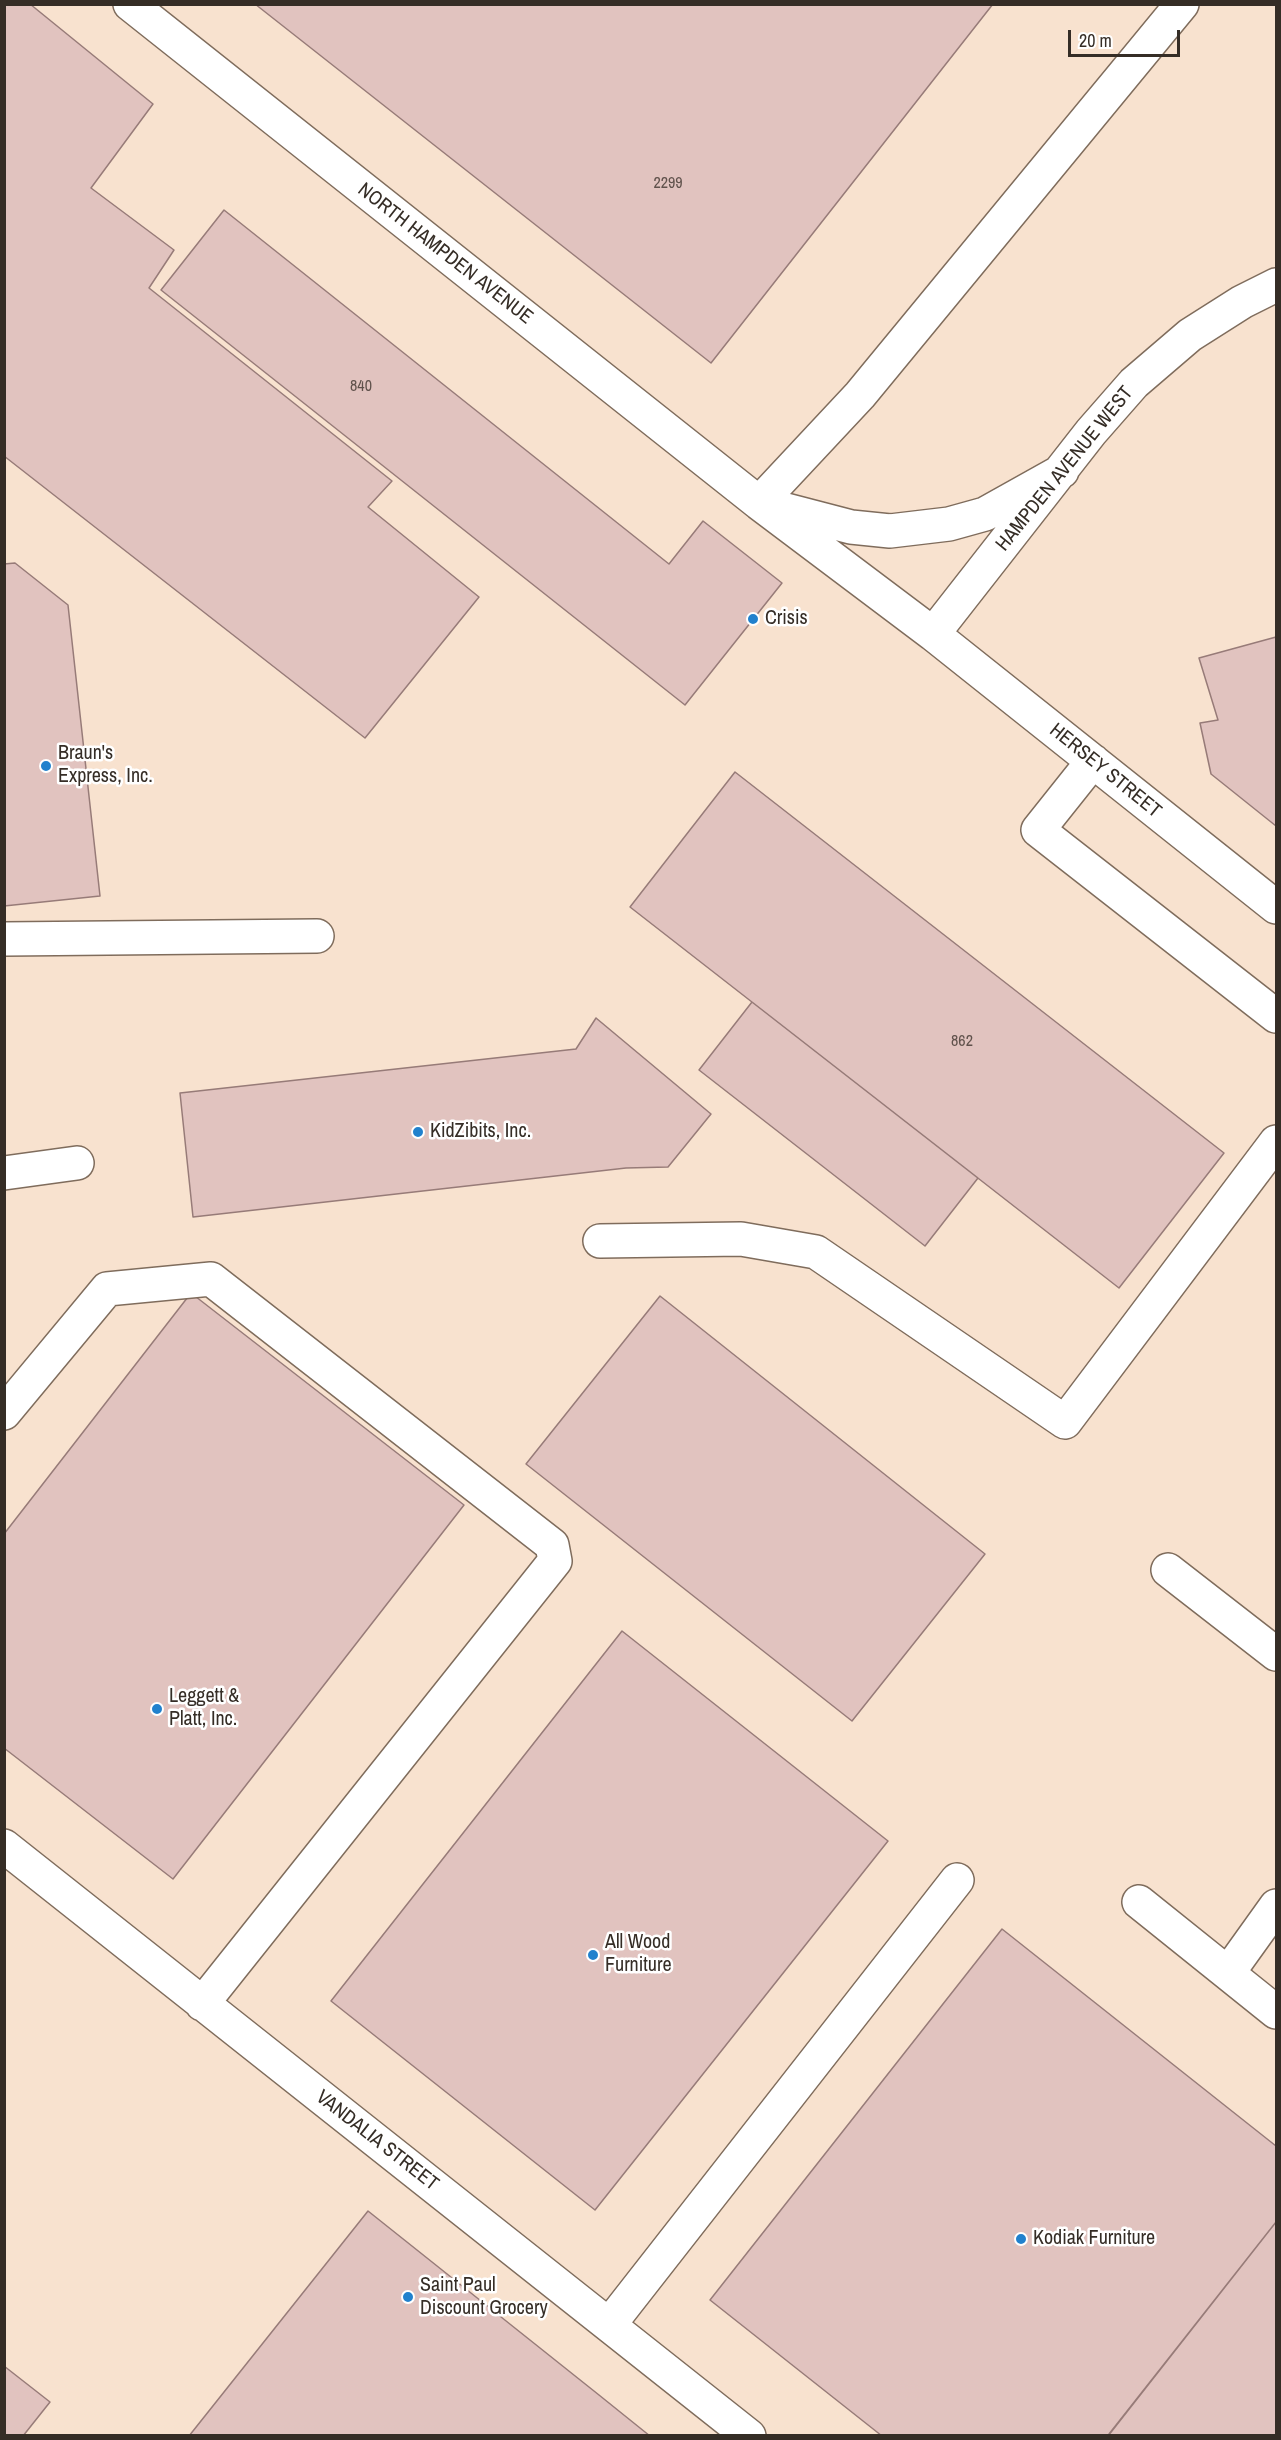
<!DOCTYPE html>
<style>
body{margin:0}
#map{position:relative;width:1281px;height:2440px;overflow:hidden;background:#f8e2cf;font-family:"Archivo Narrow",sans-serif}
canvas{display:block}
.frame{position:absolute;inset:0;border:6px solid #352d26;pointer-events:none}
.scale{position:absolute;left:1068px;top:30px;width:112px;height:27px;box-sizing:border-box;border:3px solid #352d26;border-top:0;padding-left:8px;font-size:18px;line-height:21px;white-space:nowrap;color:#352d26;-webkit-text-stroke:4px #fff;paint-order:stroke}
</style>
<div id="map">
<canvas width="1281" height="2440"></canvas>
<div class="frame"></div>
<div class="scale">20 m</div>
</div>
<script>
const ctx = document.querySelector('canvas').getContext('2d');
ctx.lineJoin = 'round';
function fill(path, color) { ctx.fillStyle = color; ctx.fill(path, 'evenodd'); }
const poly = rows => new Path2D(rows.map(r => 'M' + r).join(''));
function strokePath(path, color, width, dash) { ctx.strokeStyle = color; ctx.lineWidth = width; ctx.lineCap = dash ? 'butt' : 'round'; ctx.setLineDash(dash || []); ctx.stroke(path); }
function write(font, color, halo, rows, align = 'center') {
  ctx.font = font + ' "Archivo Narrow",sans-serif'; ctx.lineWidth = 5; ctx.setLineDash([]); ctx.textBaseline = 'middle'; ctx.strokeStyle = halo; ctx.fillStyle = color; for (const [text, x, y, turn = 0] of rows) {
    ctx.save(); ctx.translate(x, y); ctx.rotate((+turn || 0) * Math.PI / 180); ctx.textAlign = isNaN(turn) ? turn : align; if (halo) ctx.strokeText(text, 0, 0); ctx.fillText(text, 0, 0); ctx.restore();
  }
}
const building = poly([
 [4,4,30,4,153,104,91,188,174,250,149,288,392,481,368,507,479,597,365,738,4,456,4,4],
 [255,4,993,4,711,363,255,4],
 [224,210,669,564,703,521,782,583,685,705,161,290,224,210],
 [15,563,68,605,100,896,4,906,4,564,15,563],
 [1276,637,1276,826,1211,774,1200,723,1218,720,1199,658,1276,637],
 [735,772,1224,1153,1119,1288,630,907,735,772],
 [752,1002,978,1178,925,1246,699,1070,752,1002],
 [596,1018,711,1114,668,1167,626,1168,193,1217,180,1093,576,1049,596,1018],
 [191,1293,464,1505,173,1879,4,1748,4,1534,191,1293],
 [660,1296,985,1554,852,1721,526,1464,660,1296],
 [622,1631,888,1841,595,2210,331,2001,622,1631],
 [1002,1929,1276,2146,1276,2222,1108,2436,882,2436,710,2300,1002,1929],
 [368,2211,599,2395,650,2436,189,2436,368,2211],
 [1276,2222,1276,2436,1110,2436,1109,2434,1276,2222],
 [4,2366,50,2402,23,2436,4,2436,4,2366]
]);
fill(building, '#e1c3bf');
strokePath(building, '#977b78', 1.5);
const minor = poly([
 [130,4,759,503,933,634,1276,907],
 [1062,471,985,514,949,524,890,531,851,527,759,503,860,395,1182,4],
 [933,634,1091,432,1134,383,1190,335,1242,302,1276,285],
 [1093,761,1038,830,1276,1016],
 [4,939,317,936],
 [4,1173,77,1163],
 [600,1241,741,1239,816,1252,1065,1422,1276,1142],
 [4,1413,107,1289,211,1279,552,1545,555,1561,202,2004],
 [1168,1570,1276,1654],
 [4,1846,749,2436],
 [1139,1902,1276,2012],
 [1228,1973,1276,1906],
 [609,2325,957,1880]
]);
strokePath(minor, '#7f6c5c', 36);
strokePath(minor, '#fff', 33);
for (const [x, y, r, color] of [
 [753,619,6,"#2181cd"],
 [46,766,6,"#2181cd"],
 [418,1132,6,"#2181cd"],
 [157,1709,6,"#2181cd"],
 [593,1955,6,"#2181cd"],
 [1021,2239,6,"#2181cd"],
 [408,2297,6,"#2181cd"]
]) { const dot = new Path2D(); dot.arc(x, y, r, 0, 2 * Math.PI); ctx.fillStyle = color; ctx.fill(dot); strokePath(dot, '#fff', 2); }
write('16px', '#60524c', null, [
 ["2299",668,184],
 ["840",361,387],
 ["862",962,1042]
]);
write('20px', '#352d26', '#fff', [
 ["NORTH HAMPDEN AVENUE",445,254,38],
 ["HAMPDEN AVENUE WEST",1065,469,-51],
 ["HERSEY STREET",1105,771,39],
 ["VANDALIA STREET",377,2141,38]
]);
write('20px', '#352d26', '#fff', [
 ["Crisis",765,619],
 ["Braun's",58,754],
 ["Express, Inc.",58,777],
 ["KidZibits, Inc.",430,1132],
 ["Leggett &",169,1697],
 ["Platt, Inc.",169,1720],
 ["All Wood",605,1943],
 ["Furniture",605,1966],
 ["Kodiak Furniture",1033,2239],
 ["Saint Paul",420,2286],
 ["Discount Grocery",420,2309]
], 'left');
</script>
